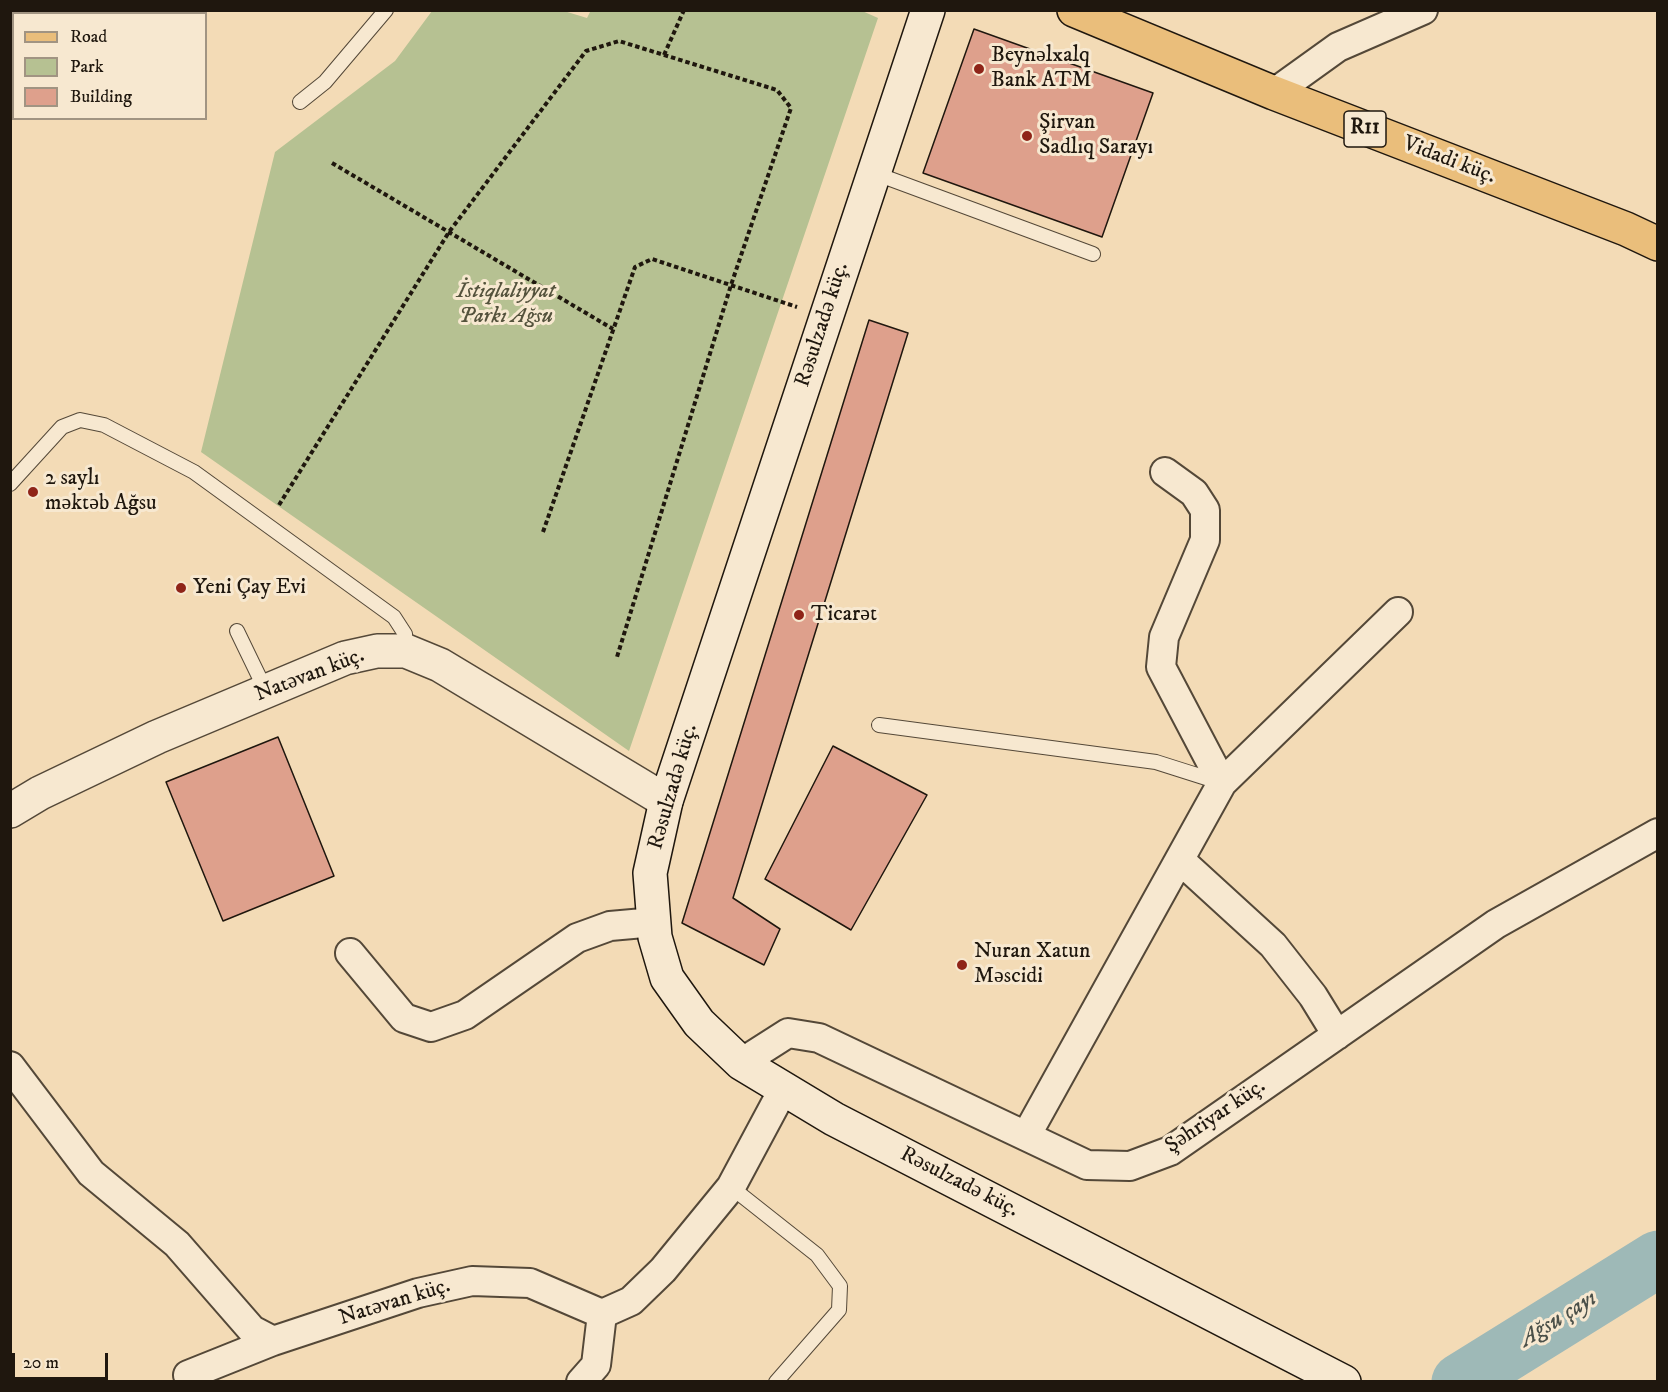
<!DOCTYPE html>
<meta charset="utf-8">
<style>
body{margin:0}
#map{position:relative;width:1668px;height:1392px;overflow:hidden;background:#f3dbb6;font-family:"IM FELL DW Pica",serif}
canvas{display:block}
.frame{position:absolute;inset:0;border:12px solid #1f170e;pointer-events:none}
.legend{position:absolute;left:12px;top:12px;width:195px;height:108px;box-sizing:border-box;background:#f7e8d0;border:2px solid #a19482;margin:0;padding:8px 10px;list-style:none;font-size:18px;color:#1f170e}
.legend li{display:flex;align-items:center;gap:12px;height:30px}
.legend b{width:30px;border:2px solid #a19482}
.scale{position:absolute;left:12px;top:1353px;width:96px;height:27px;box-sizing:border-box;border:3px solid #1f170e;border-top:0;padding-left:8px;font-size:18px;line-height:21px;white-space:nowrap;color:#1f170e;-webkit-text-stroke:4px #f7e8d0;paint-order:stroke}
</style>
<div id="map">
<canvas width="1668" height="1392"></canvas>
<div class="frame"></div>
<ul class="legend">
<li><b style="height:8px;background:#eabe7b"></b>Road</li>
<li><b style="height:16px;background:#b6c192"></b>Park</li>
<li><b style="height:16px;background:#dea08c"></b>Building</li>
</ul>
<div class="scale">20 m</div>
</div>
<script>
const ctx = document.querySelector('canvas').getContext('2d');
ctx.lineJoin = 'round';
function fill(path, color) { ctx.fillStyle = color; ctx.fill(path, 'evenodd'); }
const poly = rows => new Path2D(rows.map(r => 'M' + r).join(''));
function strokePath(path, color, width, dash) { ctx.strokeStyle = color; ctx.lineWidth = width; ctx.lineCap = dash ? 'butt' : 'round'; ctx.setLineDash(dash || []); ctx.stroke(path); }
function write(font, color, halo, rows, align = 'center') {
  ctx.font = font + ' "IM FELL DW Pica",serif'; ctx.lineWidth = 6; ctx.setLineDash([]); ctx.textBaseline = 'middle'; ctx.strokeStyle = halo; ctx.fillStyle = color; for (const [text, x, y, turn = 0] of rows) {
    ctx.save(); ctx.translate(x, y); ctx.rotate((+turn || 0) * Math.PI / 180); ctx.textAlign = isNaN(turn) ? turn : align; if (halo) ctx.strokeText(text, 0, 0); ctx.fillText(text, 0, 0); ctx.restore();
  }
}
fill(poly([
 [564,11,587,18,591,10,860,10,878,18,629,751,201,452,275,152,395,61,432,11]
]), '#b6c192');
strokePath(poly([
 [1460,1382,1658,1259]
]), '#9eb9b7', 57);
const building = poly([
 [974,29,1153,93,1102,237,923,173,974,29],
 [869,320,908,333,733,898,780,929,764,965,682,923,869,320],
 [278,737,334,876,223,921,166,782,278,737],
 [833,746,927,795,851,930,765,879,833,746]
]);
fill(building, '#dea08c');
strokePath(building, '#1f170e', 1.5);
const service = poly([
 [300,102,325,82,386,10],
 [874,173,1093,254],
 [10,484,62,427,80,420,104,425,194,472,394,617,405,634,406,651],
 [237,631,266,691],
 [879,725,1156,762,1219,782],
 [731,1187,817,1255,840,1286,839,1310,776,1382]
]);
const minor = poly([
 [1274,93,1338,47,1423,10],
 [1165,472,1194,493,1205,510,1205,540,1164,637,1161,667,1222,783],
 [1180,860,1273,945,1313,996,1337,1035],
 [350,953,404,1018,431,1027,465,1015,577,938,610,926,655,922],
 [741,1063,788,1033,819,1038,1087,1165,1130,1166,1170,1151,1496,924,1658,833],
 [10,1066,91,1173,177,1244,252,1330,273,1341,418,1293,472,1281,530,1283,602,1314,631,1301,663,1270,731,1187,784,1088],
 [1026,1136,1222,783,1398,612],
 [188,1375,273,1341],
 [581,1382,596,1365,602,1314]
]);
const tertiary = poly([
 [10,811,40,793,157,737,345,658,377,651,406,651,440,665,666,801]
]);
const secondary = poly([
 [928,10,666,801,650,873,655,937,667,978,699,1023,741,1063,834,1119,1344,1382]
]);
const primary = poly([
 [1074,10,1274,93,1626,229,1658,244]
]);
strokePath(service, '#544838', 16);
strokePath(minor, '#544838', 32);
strokePath(tertiary, '#544838', 36);
strokePath(secondary, '#1f170e', 36);
strokePath(primary, '#1f170e', 36);
strokePath(poly([
 [664,55,684,10],
 [332,163,613,329],
 [279,505,449,232,586,51,619,41,777,90,791,108,731,285,617,657],
 [543,532,635,267,652,259,797,307]
]), '#1f170e', 4, [4.5, 3]);
strokePath(service, '#f7e8d0', 14);
strokePath(minor, '#f7e8d0', 28);
strokePath(tertiary, '#f7e8d0', 33);
strokePath(secondary, '#f7e8d0', 33);
strokePath(primary, '#eabe7b', 33);
for (const [x, y, r, color] of [
 [979,69,6,"#8f2418"],
 [1027,136,6,"#8f2418"],
 [33,492,6,"#8f2418"],
 [181,588,6,"#8f2418"],
 [799,615,6,"#8f2418"],
 [962,965,6,"#8f2418"]
]) { const dot = new Path2D(); dot.arc(x, y, r, 0, 2 * Math.PI); ctx.fillStyle = color; ctx.fill(dot); strokePath(dot, '#f7e8d0', 2); }
for (const [x, y, w] of [
 [1365,129,42]
]) { const box = new Path2D(); box.roundRect(x - w / 2, y - 18, w, 36, 4.5); ctx.fillStyle = '#f7e8d0'; ctx.fill(box); strokePath(box, '#1f170e', 1.5); }
write('bold 21px', '#1f170e', null, [
 ["R11",1365,129]
]);
write('22px', '#1f170e', '#f7e8d0', [
 ["Beynəlxalq",991,56],
 ["Bank ATM",991,81],
 ["Şirvan",1039,123],
 ["Sadlıq Sarayı",1039,148],
 ["2 saylı",45,479],
 ["məktəb Ağsu",45,504],
 ["Yeni Çay Evi",193,588],
 ["Ticarət",811,615],
 ["Nuran Xatun",974,952],
 ["Məscidi",974,977]
], 'left');
write('22px', '#1f170e', '#f7e8d0', [
 ["Vidadi küç.",1449,161,21],
 ["Rəsulzadə küç.",823,325,-72],
 ["Natəvan küç.",310,676,-21],
 ["Rəsulzadə küç.",674,787,-74],
 ["Şəhriyar küç.",1216,1117,-34],
 ["Rəsulzadə küç.",959,1183,27],
 ["Natəvan küç.",395,1303,-17]
]);
write('italic 22px', '#54523c', '#f7e8d0', [
 ["İstiqlaliyyat",506,292],
 ["Parkı Ağsu",506,317]
]);
write('italic 24px', '#4b5049', '#f7e8d0', [
 ["Ağsu çayı",1559,1320,-32]
]);
</script>
